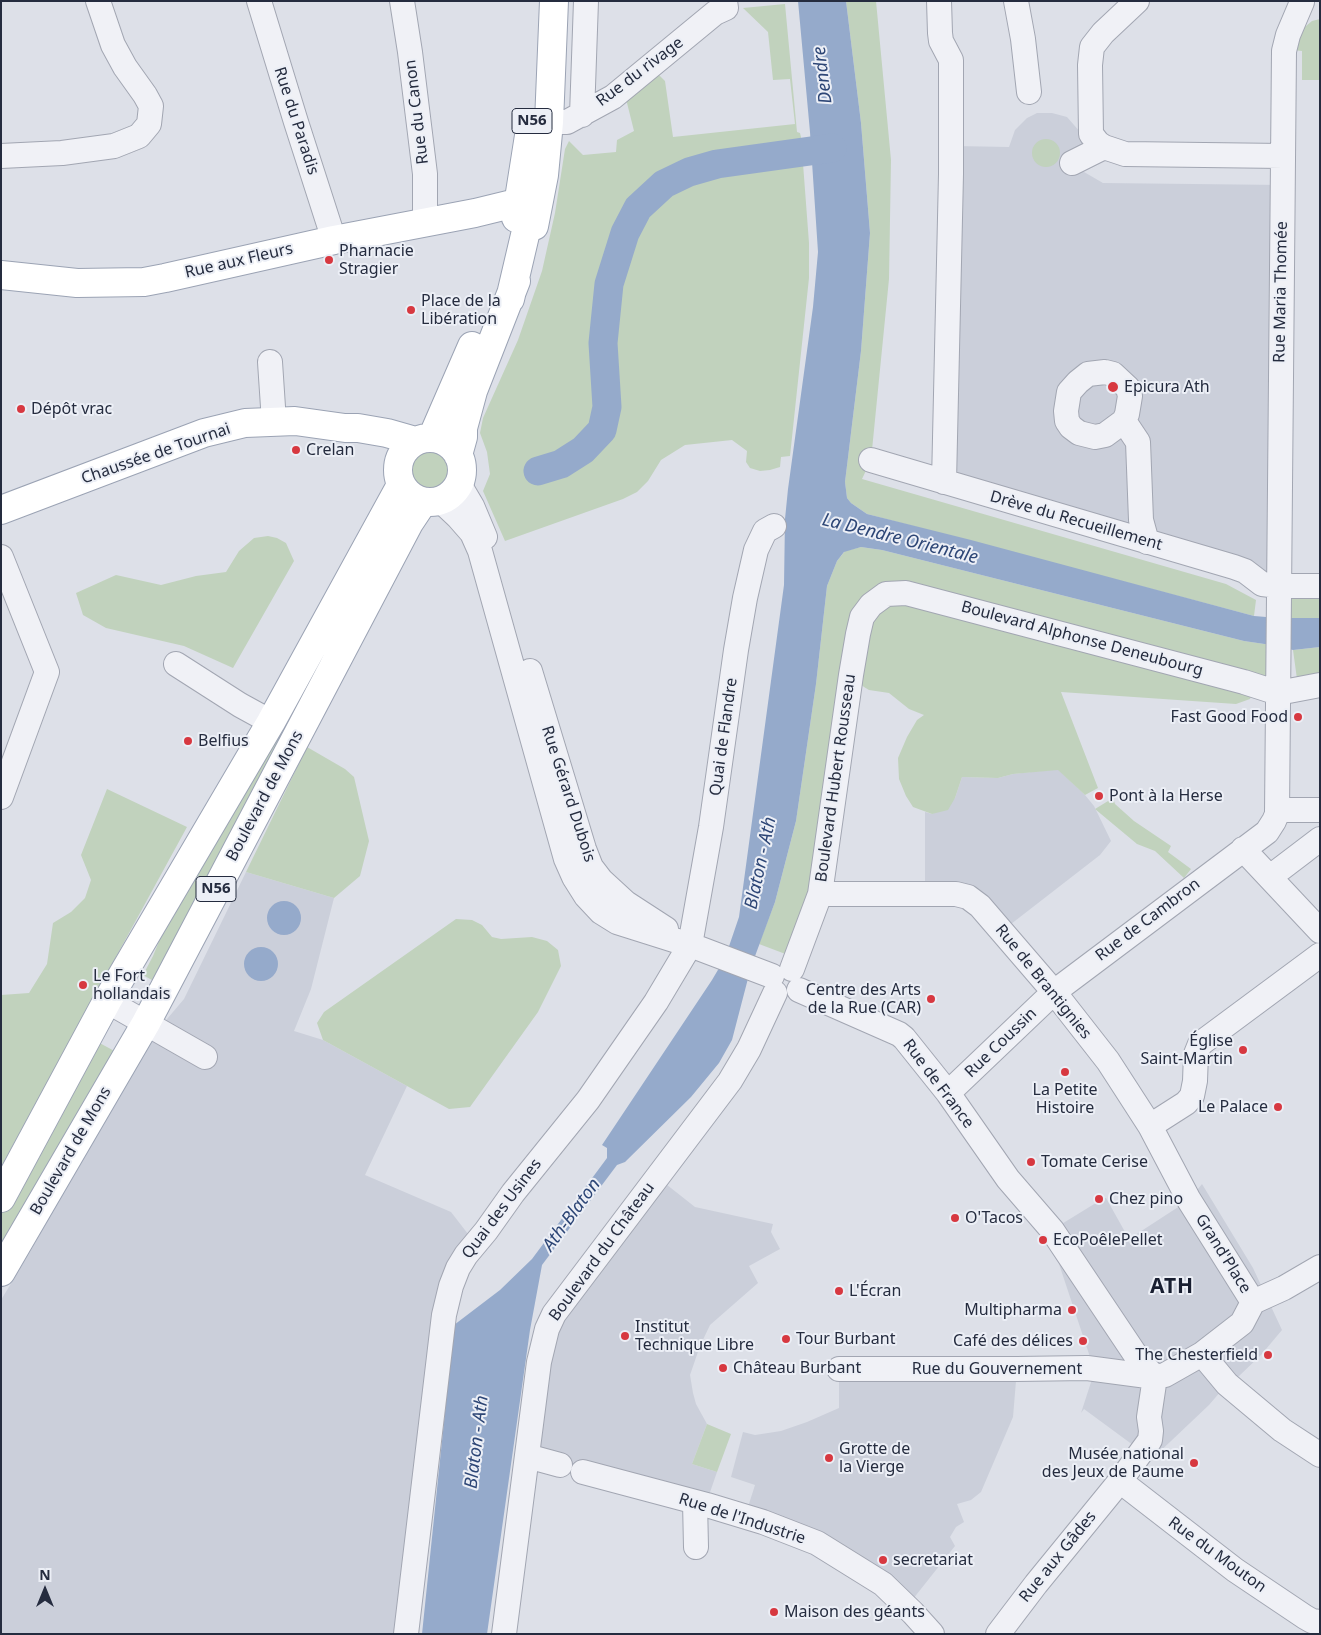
<!DOCTYPE html>
<meta charset="utf-8">
<style>
body{margin:0}
#map{position:relative;width:1321px;height:1635px;overflow:hidden;background:#dde0e8;font-family:"Noto Sans",sans-serif}
canvas{display:block}
.frame{position:absolute;inset:0;border:2px solid #252c3f;pointer-events:none}
.north{position:absolute;left:20px;top:1565px;width:50px;height:50px;-webkit-text-stroke:4px #eceff6;paint-order:stroke;rotate:0deg;font-size:14px;font-weight:700;line-height:20px;text-align:center;color:#252c3f}
.north::after{content:'';display:block;margin:auto;width:18px;height:22px;background:#252c3f;clip-path:polygon(50% 0,100% 100%,50% 72%,0 100%)}
</style>
<div id="map">
<canvas width="1321" height="1635"></canvas>
<div class="frame"></div>
<div class="north">N</div>
</div>
<script>
const ctx = document.querySelector('canvas').getContext('2d');
ctx.lineJoin = 'round';
function fill(path, color) { ctx.fillStyle = color; ctx.fill(path, 'evenodd'); }
const poly = rows => new Path2D(rows.map(r => 'M' + r).join(''));
function strokePath(path, color, width, dash) { ctx.strokeStyle = color; ctx.lineWidth = width; ctx.lineCap = dash ? 'butt' : 'round'; ctx.setLineDash(dash || []); ctx.stroke(path); }
function write(font, color, halo, rows, align = 'center') {
  ctx.font = font + ' "Noto Sans",sans-serif'; ctx.lineWidth = 4; ctx.setLineDash([]); ctx.textBaseline = 'middle'; ctx.strokeStyle = halo; ctx.fillStyle = color; for (const [text, x, y, turn = 0] of rows) {
    ctx.save(); ctx.translate(x, y); ctx.rotate((+turn || 0) * Math.PI / 180); ctx.textAlign = isNaN(turn) ? turn : align; if (halo) ctx.strokeText(text, 0, 0); ctx.fillText(text, 0, 0); ctx.restore();
  }
}
fill(poly([
 [1037,113,1052,113,1067,117,1081,133,1084,145,1084,172,1103,183,1283,185,1279,586,944,482,955,146,1009,147,1015,130,1027,118],
 [1058,769,1085,795,1094,806,1111,841,1100,855,1002,931,980,906,925,894,925,812,932,814,955,798,962,777,998,778,1013,774],
 [246,872,334,898,311,989,294,1031,323,1040,407,1086,365,1175,451,1212,475,1243,458,1268,406,1634,1,1634,1,1300,30,1252,145,1045,184,999],
 [657,1177,695,1207,773,1224,771,1232,780,1249,749,1266,758,1283,710,1325,700,1346,690,1375,693,1393,696,1404,707,1424,692,1464,717,1472,708,1498,583,1472,527,1456,542,1342],
 [1202,1184,1253,1268,1282,1330,1261,1355,1239,1376,1227,1384,1209,1405,1152,1459,1084,1409,1081,1413,1094,1373,1092,1363,1059,1264,1046,1243,1060,1225,1104,1198,1106,1198,1129,1239,1189,1200],
 [1017,1369,1013,1417,981,1492,971,1500,957,1504,964,1522,956,1527,950,1537,955,1546,913,1599,748,1507,755,1485,731,1477,743,1432,755,1435,781,1431,807,1422,839,1408,839,1377]
]), '#cbcfda');
fill(poly([
 [846,1,876,1,891,160,889,279,871,460,862,479,1226,584,1256,600,1254,616,867,514,851,503,847,498,845,482,861,351,870,233,861,123],
 [785,4,797,132,800,133,801,137,809,243,809,278,790,456,781,457,780,467,770,470,760,471,750,468,746,462,747,451,732,440,685,445,661,460,648,481,637,492,623,499,505,541,483,491,490,474,487,452,480,433,483,418,518,340,542,271,555,213,565,149,569,141,583,155,616,152,617,140,634,131,627,103,626,86,651,67,665,81,673,137,795,124,790,79,773,80,768,32,743,8],
 [1320,19,1320,80,1302,80,1302,51,1293,50,1300,31,1312,21],
 '1032 153a14 14 0 1 1 28 0a14 14 0 1 1-28 0Z',
 '406 470a23 23 0 1 1 46 0a23 23 0 1 1-46 0Z',
 [409,516,159,984,143,975,153,956,162,934,272,729],
 [268,536,277,538,286,543,294,561,233,668,184,646,106,628,83,615,76,593,116,575,161,585,196,576,226,572,239,551,254,538],
 [861,547,882,550,1244,641,1278,646,1277,691,1252,693,1250,699,1236,704,1061,692,1098,788,1085,795,1058,770,1013,774,998,778,962,777,955,798,948,810,932,814,913,807,906,796,899,779,898,758,907,737,917,720,924,715,909,709,889,693,869,690,864,687,851,676,796,958,759,944,775,902,796,821,816,684,827,586,837,561,845,551],
 [1279,586,1320,586,1320,618,1278,618],
 [1320,647,1320,681,1297,679,1293,650],
 [307,747,345,769,354,777,369,841,360,876,334,898,246,872],
 [107,789,187,827,1,1167,1,995,29,993,47,964,53,923,71,912,85,898,91,880,81,855],
 [1113,798,1115,804,1134,821,1171,846,1168,852,1191,869,1184,878,1155,851,1137,844,1095,809],
 [456,919,472,920,482,925,492,937,501,939,532,937,547,941,558,950,561,966,538,1012,470,1107,449,1109,323,1040,317,1023,324,1012],
 [94,1040,120,1054,1,1260,1,1212],
 [707,1424,731,1434,717,1472,692,1464]
]), '#c1d2bd');
fill(poly([
 [798,1,846,1,861,123,870,233,861,351,845,482,847,498,851,503,867,514,971,540,1254,616,1278,618,1320,618,1320,647,1293,650,1278,646,1244,641,882,550,861,547,844,552,837,561,827,586,816,684,796,821,775,902,751,967,732,1040,719,1063,691,1097,625,1162,617,1165,542,1265,530,1330,487,1634,422,1634,454,1325,500,1290,532,1259,607,1158,607,1148,602,1145,712,980,725,958,739,917,784,585,785,519,788,489,813,307,818,252,810,132],
 '267 918a17 17 0 1 1 34 0a17 17 0 1 1-34 0Z',
 '244 964a17 17 0 1 1 34 0a17 17 0 1 1-34 0Z'
]), '#95aacb');
strokePath(poly([
 [538,471,561,464,583,450,602,430,607,407,603,343,609,284,625,233,638,208,664,184,689,172,717,164,832,148]
]), '#95aacb', 29);
const minor = poly([
 [259,1,296,122,334,240],
 [402,1,410,52,425,174,425,223],
 [939,1,940,33,941,41,951,60,951,174,944,482],
 [1016,1,1023,39,1029,92],
 [1137,1,1103,33,1092,47,1090,65,1091,134,1098,143,1104,147,1125,154,1283,156],
 [582,115,586,1],
 [549,122,567,122,613,97,715,13,726,8,725,1],
 [1,156,62,153,114,146,139,136,149,124,151,106,145,95,125,67,113,45,98,1],
 [1072,163,1104,147],
 [270,362,274,422],
 [1105,372,1113,374,1128,388,1130,396,1127,414,1124,421,1105,435,1095,437,1079,433,1071,427,1067,421,1066,411,1069,392,1078,382,1088,374,1105,372],
 [1124,421,1138,442,1141,520,1147,542],
 [871,460,1234,567,1245,571,1262,584,1279,586,1320,586],
 [459,484,472,506,485,537],
 [440,500,458,517,472,533,480,551,566,859,574,877,586,896,601,912,617,922,693,946,772,976],
 [1,557,47,672,1,797],
 [176,664,240,705,271,722],
 [530,671,584,849,591,867,601,880,626,903,666,929],
 [1277,810,1320,810],
 [1243,849,1320,931],
 [1270,877,1320,839],
 [820,894,956,894,968,897,980,906,1054,992,1108,1061,1150,1126,1189,1200,1253,1302],
 [792,969,820,894,851,675,858,634,862,617,871,605,886,594,906,593,1244,682,1278,693,1320,685],
 [799,990,899,1034,904,1038,948,1093,1008,1179,1052,1230,1141,1363,1155,1377],
 [107,1001,205,1057],
 [948,1093,1054,992,1267,832,1274,821,1277,814,1284,51,1288,35,1302,2],
 [1150,1126,1186,1103,1192,1096,1195,1081,1196,1054,1200,1044,1320,955],
 [1253,1302,1284,1288,1320,1267],
 [1202,1354,1227,1384,1282,1430,1320,1455],
 [839,1369,1017,1369,1087,1368,1155,1377,1165,1375,1202,1354,1242,1323,1253,1302],
 [527,1456,560,1465],
 [583,1472,707,1505,763,1522,817,1543,883,1584,913,1613,932,1634],
 [1120,1481,1235,1570,1305,1617,1312,1621,1320,1622],
 [695,1502,696,1547],
 [406,1634,444,1315,451,1286,458,1268,466,1255,486,1231,513,1193,588,1100,656,1002,690,945,711,827,736,650,745,598,756,550,765,531,774,526],
 [504,1634,539,1362,547,1329,554,1314,730,1081,749,1049,775,993],
 [998,1634,1036,1584,1120,1481,1150,1440,1151,1431,1149,1417,1155,1377]
]);
const major = poly([
 [516,218,531,123],
 [534,226,544,175,549,122,554,1],
 [1,275,77,283,144,282,165,278,334,240,475,213,520,202,526,203,530,209,529,218,510,299],
 '398 470a32 32 0 1 1 64 0a32 32 0 1 1-64 0Z',
 [432,438,472,346],
 [458,455,463,437,463,428,473,391,516,281],
 [1,510,204,433,245,423,295,421,345,428,358,428,387,433,415,441],
 [1,1198,107,1001,271,722,401,485],
 [1,1272,146,1023,409,523,423,502]
]);
strokePath(minor, '#a2a6b2', 26);
strokePath(major, '#9ba3b4', 30);
strokePath(minor, '#f0f1f6', 24);
strokePath(major, '#fff', 28);
for (const [x, y, r, color] of [
 [329,260,5,"#d73840"],
 [411,310,5,"#d73840"],
 [1113,387,6,"#d73840"],
 [21,409,5,"#d73840"],
 [296,450,5,"#d73840"],
 [1298,717,5,"#d73840"],
 [188,741,5,"#d73840"],
 [1099,796,5,"#d73840"],
 [83,985,5,"#d73840"],
 [931,999,5,"#d73840"],
 [1243,1050,5,"#d73840"],
 [1065,1072,5,"#d73840"],
 [1278,1107,5,"#d73840"],
 [1031,1162,5,"#d73840"],
 [1099,1199,5,"#d73840"],
 [955,1218,5,"#d73840"],
 [1043,1240,5,"#d73840"],
 [839,1291,5,"#d73840"],
 [1072,1310,5,"#d73840"],
 [625,1336,5,"#d73840"],
 [786,1339,5,"#d73840"],
 [1083,1341,5,"#d73840"],
 [1268,1355,5,"#d73840"],
 [723,1368,5,"#d73840"],
 [829,1458,5,"#d73840"],
 [1194,1463,5,"#d73840"],
 [883,1560,5,"#d73840"],
 [774,1612,5,"#d73840"]
]) { const dot = new Path2D(); dot.arc(x, y, r, 0, 2 * Math.PI); ctx.fillStyle = color; ctx.fill(dot); strokePath(dot, '#eceff6', 2); }
for (const [x, y, w] of [
 [532,121,40],
 [216,889,40]
]) { const box = new Path2D(); box.roundRect(x - w / 2, y - 12.5, w, 25, 4); ctx.fillStyle = '#eceff6'; ctx.fill(box); strokePath(box, '#252c3f', 1); }
write('bold 15px', '#252c3f', null, [
 ["N56",532,121],
 ["N56",216,889]
]);
write('16px', '#252c3f', '#eceff6', [
 ["Rue du rivage",640,72,-37],
 ["Rue du Canon",417,112,-97],
 ["Rue du Paradis",296,121,72],
 ["Rue aux Fleurs",239,261,-13],
 ["Rue Maria Thomée",1281,292,-89],
 ["Chaussée de Tournai",156,454,-19],
 ["Drève du Recueillement",1076,521,16],
 ["Boulevard Alphonse Deneubourg",1082,639,15],
 ["Quai de Flandre",724,737,-82],
 ["Boulevard Hubert Rousseau",836,778,-82],
 ["Rue Gérard Dubois",568,794,72],
 ["Boulevard de Mons",265,796,-62],
 ["Rue de Cambron",1148,920,-37],
 ["Rue de Brantignies",1043,982,51],
 ["Rue Coussin",1001,1043,-44],
 ["Rue de France",938,1084,53],
 ["Boulevard de Mons",71,1151,-60],
 ["Quai des Usines",502,1209,-53],
 ["Boulevard du Château",602,1252,-54],
 ["Grand'Place",1223,1254,58],
 ["Rue du Gouvernement",997,1369],
 ["Rue de l'Industrie",742,1519,18],
 ["Rue du Mouton",1217,1555,36],
 ["Rue aux Gâdes",1058,1557,-51]
]);
write('16px', '#252c3f', '#eceff6', [
 ["Pharnacie",339,251],
 ["Stragier",339,269],
 ["Place de la",421,301],
 ["Libération",421,319],
 ["Epicura Ath",1124,387],
 ["Dépôt vrac",31,409],
 ["Crelan",306,450],
 ["Fast Good Food",1288,717,"right"],
 ["Belfius",198,741],
 ["Pont à la Herse",1109,796],
 ["Le Fort",93,976],
 ["hollandais",93,994],
 ["Centre des Arts",921,990,"right"],
 ["de la Rue (CAR)",921,1008,"right"],
 ["Église",1233,1041,"right"],
 ["Saint-Martin",1233,1059,"right"],
 ["La Petite",1065,1090,"center"],
 ["Histoire",1065,1108,"center"],
 ["Le Palace",1268,1107,"right"],
 ["Tomate Cerise",1041,1162],
 ["Chez pino",1109,1199],
 ["O'Tacos",965,1218],
 ["EcoPoêlePellet",1053,1240],
 ["L'Écran",849,1291],
 ["Multipharma",1062,1310,"right"],
 ["Institut",635,1327],
 ["Technique Libre",635,1345],
 ["Tour Burbant",796,1339],
 ["Café des délices",1073,1341,"right"],
 ["The Chesterfield",1258,1355,"right"],
 ["Château Burbant",733,1368],
 ["Grotte de",839,1449],
 ["la Vierge",839,1467],
 ["Musée national",1184,1454,"right"],
 ["des Jeux de Paume",1184,1472,"right"],
 ["secretariat",893,1560],
 ["Maison des géants",784,1612]
], 'left');
write('italic 18px', '#2d4676', '#eceff6', [
 ["Dendre",823,75,-97],
 ["La Dendre Orientale",900,539,14],
 ["Blaton - Ath",761,863,-78],
 ["Ath-Blaton",572,1215,-54],
 ["Blaton - Ath",477,1442,-83]
]);
ctx.letterSpacing = '1px';
write('bold 21px', '#181e30', '#eceff6', [
 ["ATH",1172,1287]
]);
ctx.letterSpacing = '0px';
</script>
